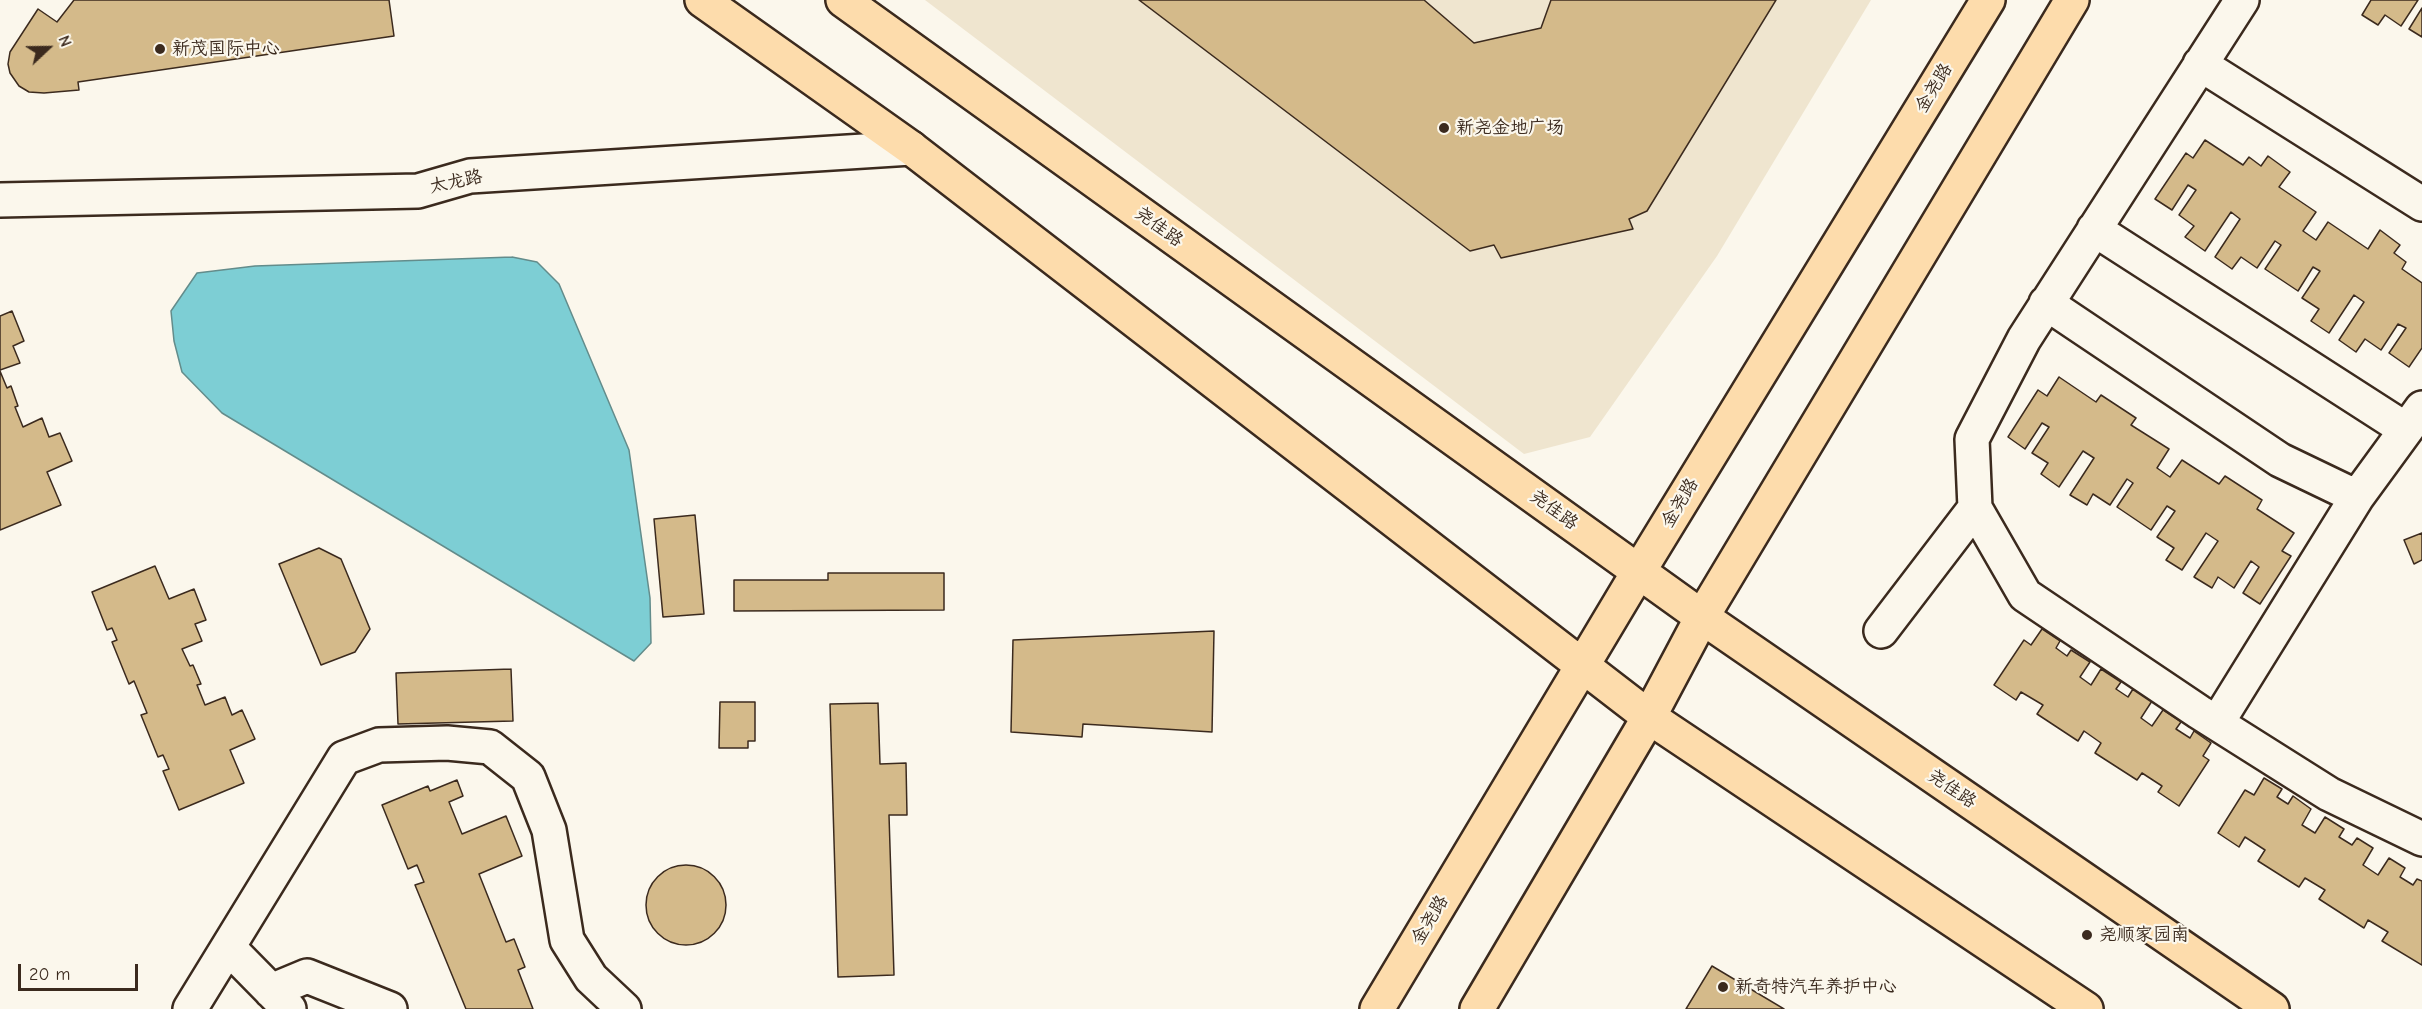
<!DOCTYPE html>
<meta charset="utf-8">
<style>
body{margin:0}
#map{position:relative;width:2422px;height:1009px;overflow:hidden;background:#fbf7ec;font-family:"Comic Neue",sans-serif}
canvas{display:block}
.north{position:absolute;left:18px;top:18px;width:60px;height:60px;-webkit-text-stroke:4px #fbf7ec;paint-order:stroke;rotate:68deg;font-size:16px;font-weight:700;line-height:24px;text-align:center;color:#3b2a1e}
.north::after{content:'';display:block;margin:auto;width:21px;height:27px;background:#3b2a1e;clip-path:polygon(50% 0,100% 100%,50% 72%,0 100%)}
.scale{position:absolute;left:18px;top:964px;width:120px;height:27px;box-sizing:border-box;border:3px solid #3b2a1e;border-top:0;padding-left:8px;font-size:18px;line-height:21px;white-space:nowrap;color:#3b2a1e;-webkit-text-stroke:4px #fbf7ec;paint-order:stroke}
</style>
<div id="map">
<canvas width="2422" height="1009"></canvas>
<div class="north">N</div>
<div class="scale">20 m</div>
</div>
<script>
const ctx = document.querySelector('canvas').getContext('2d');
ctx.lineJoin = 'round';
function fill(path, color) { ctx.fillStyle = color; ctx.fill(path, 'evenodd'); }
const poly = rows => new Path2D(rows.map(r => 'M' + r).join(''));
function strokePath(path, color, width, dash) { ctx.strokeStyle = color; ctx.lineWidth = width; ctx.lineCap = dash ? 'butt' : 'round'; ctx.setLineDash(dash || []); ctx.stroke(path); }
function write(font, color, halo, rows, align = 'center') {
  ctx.font = font + ' "Comic Neue","LXGW WenKai TC",sans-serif'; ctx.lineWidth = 4.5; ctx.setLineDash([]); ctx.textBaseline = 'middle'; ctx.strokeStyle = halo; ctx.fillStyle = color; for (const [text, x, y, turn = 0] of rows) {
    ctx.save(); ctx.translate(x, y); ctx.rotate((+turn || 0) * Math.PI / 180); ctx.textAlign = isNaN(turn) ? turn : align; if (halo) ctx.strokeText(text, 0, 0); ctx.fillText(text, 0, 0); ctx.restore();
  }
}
fill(poly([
 [925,0,1871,0,1717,256,1590,437,1524,454]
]), '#efe5cf');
const water = poly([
 [512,257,537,262,559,284,629,450,650,598,651,643,634,661,222,413,182,372,174,341,171,311,197,273,255,266,512,257]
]);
fill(water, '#7dced4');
strokePath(water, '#638c8b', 1.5);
const building = poly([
 [74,0,389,0,394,36,78,82,79,90,44,93,29,92,19,86,10,73,8,64,10,52,38,9,57,22,74,0],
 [1139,0,1424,0,1474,43,1541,28,1551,0,1776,0,1647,211,1629,219,1633,229,1501,258,1494,245,1470,251,1139,0],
 [2371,0,2418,0,2401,26,2385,15,2378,25,2362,15,2371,0],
 [2422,8,2422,37,2409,29,2422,8],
 [2205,140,2243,165,2249,157,2261,166,2268,156,2290,172,2279,187,2316,212,2303,231,2316,240,2328,222,2368,249,2380,230,2400,245,2394,253,2406,262,2402,269,2422,283,2422,348,2409,367,2389,353,2406,328,2398,324,2381,350,2365,339,2356,352,2339,340,2364,302,2354,295,2329,333,2311,321,2319,309,2302,298,2320,271,2313,267,2298,291,2265,269,2281,245,2275,241,2257,268,2241,257,2232,269,2215,257,2240,219,2231,212,2205,251,2185,237,2194,226,2179,215,2196,190,2188,185,2172,210,2155,199,2186,153,2193,158,2205,140],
 [12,311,24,341,13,346,20,363,0,370,0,316,12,311],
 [0,371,7,388,11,386,18,406,15,407,23,427,42,418,49,437,60,433,72,461,47,472,61,505,0,530,0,371],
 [2059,377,2096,402,2101,395,2136,418,2131,425,2169,449,2157,468,2170,477,2182,460,2219,484,2225,476,2262,500,2257,509,2294,533,2282,551,2291,556,2260,604,2243,593,2259,567,2251,561,2234,588,2218,577,2212,588,2194,577,2218,541,2206,533,2182,570,2166,560,2174,548,2157,537,2175,511,2167,506,2151,530,2117,507,2133,483,2127,479,2110,505,2093,494,2087,505,2070,495,2094,458,2083,451,2059,487,2041,474,2048,463,2032,453,2049,427,2042,423,2025,449,2008,437,2038,390,2047,396,2059,377],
 [695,515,704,614,663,617,654,519,695,515],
 [2422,533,2422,560,2414,564,2404,540,2422,533],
 [319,548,341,559,370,629,355,652,321,665,279,564,319,548],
 [155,566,169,599,194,589,206,620,195,624,202,641,182,649,190,666,193,665,201,684,197,685,205,705,225,697,232,715,242,710,255,739,230,750,244,783,179,810,163,771,169,769,163,755,158,757,141,715,147,713,134,681,129,684,112,642,117,640,112,628,107,630,92,592,155,566],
 [828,573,944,573,944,610,734,611,734,580,828,580,828,573],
 [2042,629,2060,641,2056,648,2067,656,2071,650,2090,662,2080,677,2091,685,2101,669,2121,682,2116,689,2128,697,2133,689,2152,701,2141,718,2152,726,2163,710,2181,722,2176,729,2190,738,2194,731,2211,743,2203,756,2209,760,2179,806,2158,792,2162,786,2142,773,2137,780,2095,753,2101,743,2084,731,2078,741,2037,714,2043,705,2021,692,2016,700,1994,685,2024,640,2031,645,2042,629],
 [1214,631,1212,732,1083,724,1082,737,1011,732,1013,640,1214,631],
 [511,669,513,721,398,724,396,673,511,669],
 [720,702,755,702,755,741,748,741,748,748,719,748,720,702],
 [878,703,880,764,906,763,907,815,889,815,894,975,838,977,830,704,878,703],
 [2264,778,2282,789,2277,797,2288,804,2293,796,2311,809,2302,825,2315,833,2325,817,2344,829,2339,837,2352,845,2357,838,2373,848,2363,865,2378,875,2389,858,2405,868,2400,877,2413,885,2417,879,2422,881,2422,965,2382,941,2388,932,2368,920,2364,928,2319,899,2325,890,2305,878,2299,887,2258,861,2265,850,2245,837,2239,847,2218,833,2245,790,2254,795,2264,778],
 [457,780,463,796,449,802,462,834,506,816,522,856,479,874,506,942,514,939,525,967,518,970,533,1009,466,1009,415,885,424,882,417,865,408,869,382,805,428,786,430,791,457,780],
 '646 905a40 40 0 1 1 80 0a40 40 0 1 1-80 0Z',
 [1712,966,1784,1009,1686,1009,1712,966]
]);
fill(building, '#d4ba8a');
strokePath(building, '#3b2a1e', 1.5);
const minor = poly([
 [2242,0,2024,339,1972,439,1975,508,2025,595,2199,712,2329,794,2422,839],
 [2200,64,2422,204],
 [0,200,418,191,470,176,911,148],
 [2094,229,2405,429],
 [2046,303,2280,460,2357,497],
 [1881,631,1975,508],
 [2217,723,2357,497,2422,408],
 [228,947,289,1009],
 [271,991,307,976,390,1009],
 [190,1009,344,758,379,745,447,743,490,747,528,777,549,830,567,940,591,978,624,1009]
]);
const major = poly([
 [702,0,911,148,1649,717,2086,1009],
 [843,0,1702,617,2272,1009],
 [1377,1009,1639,571,1988,0],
 [1477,1009,1649,717,1702,617,2072,0]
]);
strokePath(minor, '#3b2a1e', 38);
strokePath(major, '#3b2a1e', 38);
strokePath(minor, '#fbf7ec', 33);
strokePath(major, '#fddcac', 33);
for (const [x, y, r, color] of [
 [160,49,6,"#3b2a1e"],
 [1444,128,6,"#3b2a1e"],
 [2087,935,6,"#3b2a1e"],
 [1723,987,6,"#3b2a1e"]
]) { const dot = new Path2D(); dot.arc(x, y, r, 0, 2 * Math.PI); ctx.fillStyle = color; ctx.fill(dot); strokePath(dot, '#fbf7ec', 2); }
write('18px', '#3b2a1e', '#fbf7ec', [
 ["新茂国际中心",172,49],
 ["新尧金地广场",1456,128],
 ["尧顺家园南",2099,935],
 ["新奇特汽车养护中心",1735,987]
], 'left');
write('18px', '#3b2a1e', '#fbf7ec', [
 ["金尧路",1934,88,-59],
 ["太龙路",456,182,-12],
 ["尧佳路",1159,227,36],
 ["金尧路",1680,503,-59],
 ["尧佳路",1554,510,36],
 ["尧佳路",1952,789,34],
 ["金尧路",1430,920,-59]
]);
</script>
